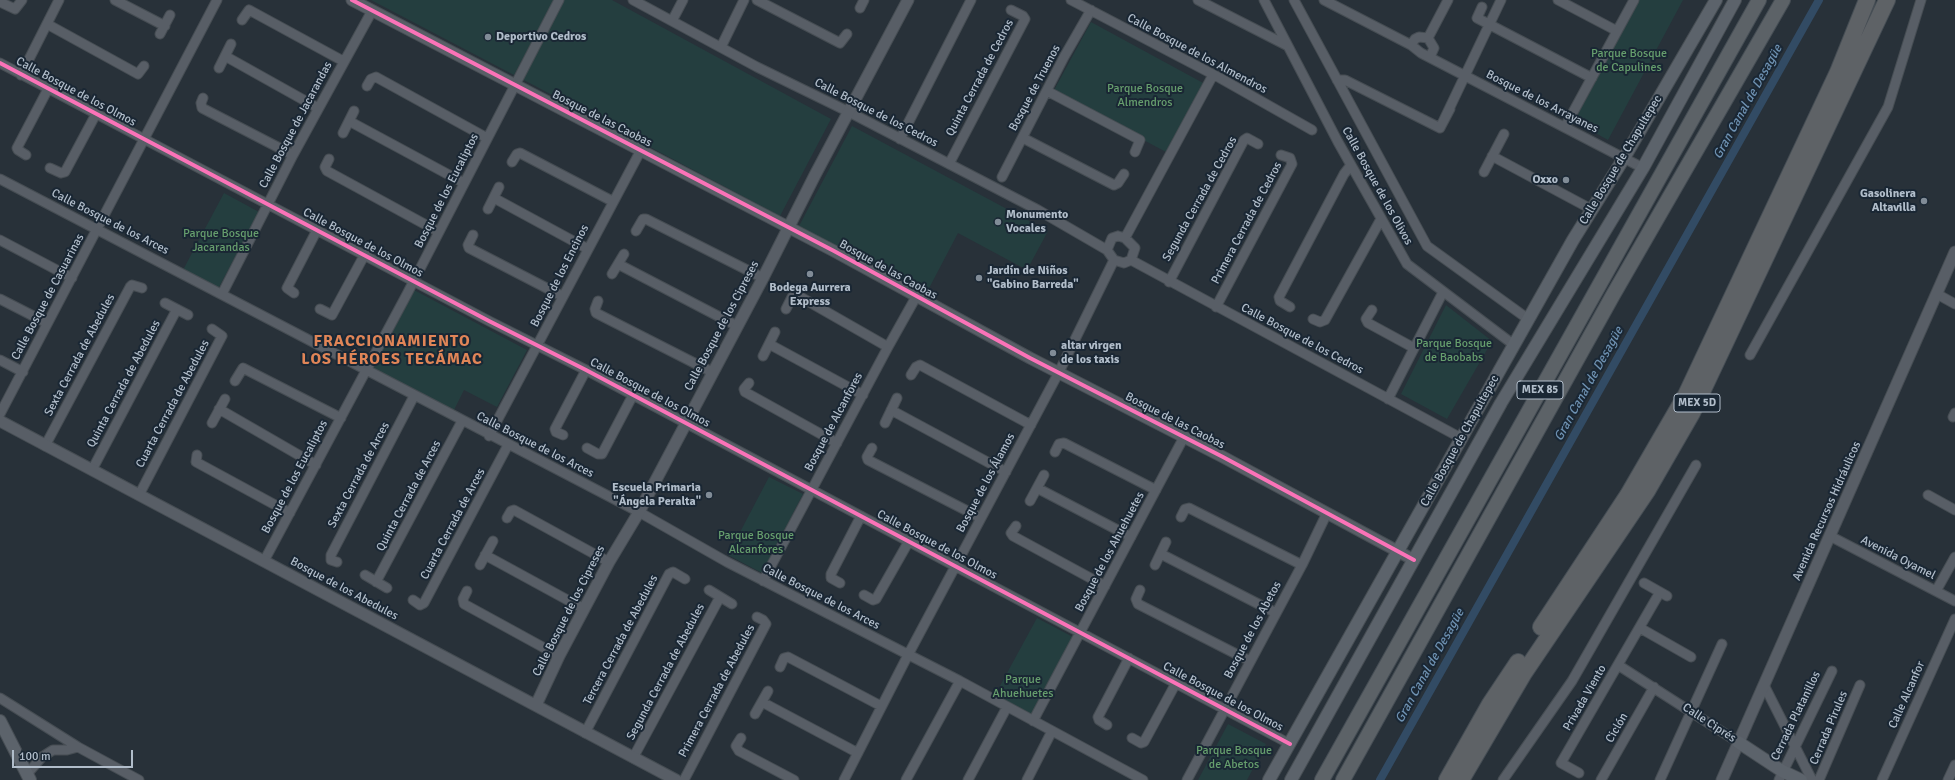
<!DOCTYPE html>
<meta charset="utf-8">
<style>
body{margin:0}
#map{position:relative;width:1955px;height:780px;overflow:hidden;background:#283139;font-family:Signika,sans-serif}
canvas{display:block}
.scale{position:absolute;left:12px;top:750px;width:121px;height:18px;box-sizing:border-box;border:2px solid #b1bdca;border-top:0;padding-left:5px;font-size:12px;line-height:14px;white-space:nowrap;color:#b1bdca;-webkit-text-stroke:3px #1a2734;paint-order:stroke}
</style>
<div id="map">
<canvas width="1955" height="780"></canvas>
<div class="scale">100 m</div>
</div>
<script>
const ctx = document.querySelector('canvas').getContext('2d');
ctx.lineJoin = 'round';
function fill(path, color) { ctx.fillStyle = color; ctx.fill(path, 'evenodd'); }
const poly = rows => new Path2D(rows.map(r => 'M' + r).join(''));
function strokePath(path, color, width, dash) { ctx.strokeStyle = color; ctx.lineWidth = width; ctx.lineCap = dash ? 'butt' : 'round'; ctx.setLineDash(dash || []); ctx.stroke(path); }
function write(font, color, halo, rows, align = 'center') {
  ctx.font = font + ' Signika,sans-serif'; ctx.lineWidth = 4; ctx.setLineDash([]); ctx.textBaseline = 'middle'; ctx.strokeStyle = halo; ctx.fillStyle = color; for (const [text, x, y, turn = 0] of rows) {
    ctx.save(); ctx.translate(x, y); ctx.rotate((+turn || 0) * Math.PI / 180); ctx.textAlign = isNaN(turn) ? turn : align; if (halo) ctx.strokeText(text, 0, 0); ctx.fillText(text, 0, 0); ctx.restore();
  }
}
fill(poly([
 [371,0,554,0,514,75],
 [564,0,612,0,831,119,780,216,522,79],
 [1639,0,1683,0,1608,140,1574,121],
 [1091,22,1205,84,1168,153,1053,92],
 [852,126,1048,231,1027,270,958,233,926,294,799,226],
 [224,193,259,212,218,289,183,270],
 [414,290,527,350,497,407,464,390,453,412,373,369],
 [1446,305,1492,341,1447,419,1401,394],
 [769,477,803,494,762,573,728,555],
 [1037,618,1073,637,1031,715,995,695],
 [1228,724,1266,744,1247,780,1198,780]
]), '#243e3f');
strokePath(poly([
 [1380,780,1819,0]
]), '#324b64', 8);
const minor = poly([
 [115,0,165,26],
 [633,0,757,67,849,112,1038,210,1107,250],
 [757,0,840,43,847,34],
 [1071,0,1220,78,1312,130],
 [1198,0,1288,46],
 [1264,0,1338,142,1407,264,1514,345],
 [1294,0,1427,246,1528,319],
 [1324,0,1411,45,1421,53,1643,168],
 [1558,0,1617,31],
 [0,2,15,9,22,0],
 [1482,7,1477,18,1592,78],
 [860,8,864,0],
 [242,20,249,10,251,11,343,61],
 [672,21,683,0],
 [47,24,138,74,144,66],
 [160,34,170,15],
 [1428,38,1448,0],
 [1411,45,1415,39,1419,37,1428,38,1434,48,1430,57],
 [721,47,744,0],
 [225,56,318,108],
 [0,63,489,321,586,370,1290,744],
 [219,68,231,44],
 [21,75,59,0],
 [1337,80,1345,80,1440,128],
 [367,86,371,79,376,77,487,138],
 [1047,91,1140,140,1135,152],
 [203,98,201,103,202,108,293,155],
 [1450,109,1440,128,1501,0],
 [349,121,464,183],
 [1565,127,1634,0],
 [343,133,354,111],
 [1023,138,1114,185,1118,183,1124,174],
 [900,139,971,0],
 [26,155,18,150,17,148,48,89],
 [1492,156,1591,209],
 [329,159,325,167,327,171,439,232],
 [512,162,517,154,520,153,612,201],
 [949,164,1025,19,1023,16,1011,10],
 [50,168,61,173,65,172,96,114],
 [1484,172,1504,134],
 [1002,177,1064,57,1091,10],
 [0,179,639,512,727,562,960,681,1143,780],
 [494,198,588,249],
 [488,209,499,187],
 [636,231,643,219,646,219,763,278],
 [473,235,468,245,469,248,562,296],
 [1118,236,1125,238,1135,248,1131,260,1124,263,1114,260,1107,250,1112,238,1118,236],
 [1125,238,1213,75],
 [0,240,72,278],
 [1131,260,1461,438],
 [618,264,737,326],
 [612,274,624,254],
 [1169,282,1244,140,1247,138,1258,144],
 [294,293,287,288,317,230],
 [222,294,293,155,372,11],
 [1937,294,1955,304],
 [0,299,47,323],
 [598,301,595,309,596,313,712,372],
 [165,303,188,315],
 [1216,307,1292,164,1290,158,1281,155],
 [1290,307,1280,301,1279,297,1344,174,1351,165],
 [320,309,332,315,365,254],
 [786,309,792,297,797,295,888,347],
 [1372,310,1366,319,1368,323,1414,348],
 [1313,319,1320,322,1325,320,1381,219],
 [769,344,863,395],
 [1750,355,1888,107,1921,0],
 [763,356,775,332],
 [0,360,23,372],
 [911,375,916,367,920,365,1031,425],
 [235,381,243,368,341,418],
 [749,383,744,389,745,392,837,443],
 [1388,399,1443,292],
 [219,409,316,465],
 [891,410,1006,472],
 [0,414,217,0],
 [1953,417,1955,413],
 [212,423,225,399],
 [885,423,897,398],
 [563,435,556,432,555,429,586,370],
 [489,436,641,150],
 [45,446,130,287,132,285,142,288],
 [587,448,598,454,602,454,633,395],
 [872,448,867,457,868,460,981,518],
 [1055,452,1059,444,1064,443,1156,490],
 [197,455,196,462,290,513],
 [92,470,177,309],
 [1037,488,1131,537],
 [139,495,222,336,212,329],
 [1928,495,1955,510],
 [1030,501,1044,475],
 [1181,517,1185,509,1189,508,1302,565],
 [507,518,511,511,514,510,609,562],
 [1016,526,1011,533,1013,536,1105,586],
 [1830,536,1955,601],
 [1161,554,1276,613],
 [485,555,584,609],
 [264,561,407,294,559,0],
 [337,562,331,560,331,555,414,396],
 [480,565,493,541],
 [1155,565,1166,542],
 [365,575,387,588],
 [763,581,888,347,916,297],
 [376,582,462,421],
 [840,583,831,578,831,574,861,516],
 [1644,583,1667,596],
 [709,590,732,604],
 [1140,590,1136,599,1138,604,1250,661],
 [467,591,463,599,464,604,559,656],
 [1936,591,1955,557],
 [864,595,873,600,876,599,909,541],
 [413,600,420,605,424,603,508,445],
 [1640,628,1691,657],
 [1618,665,1738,742],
 [780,667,784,658,788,657,881,706],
 [1764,685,1812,780],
 [0,698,78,747,139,780],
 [762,702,858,753],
 [755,714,768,691],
 [1033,721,1184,437],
 [1107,725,1099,720,1098,717,1129,658],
 [585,733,669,574,673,572,685,579],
 [741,738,736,746,739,751,794,780],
 [1132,738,1141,743,1144,742,1176,683],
 [633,758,720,597],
 [1579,773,1561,763,1660,592],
 [27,774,42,757,53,750,67,750,78,747],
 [684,780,766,624,763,620,757,617],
 [844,780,908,655,1059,372,1114,260],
 [906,780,960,681],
 [968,780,1007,707],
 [1027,780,1052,731],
 [1187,780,1302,565,1327,513],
 [1503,780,1572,681,1696,465],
 [1601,780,1654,687],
 [1660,780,1722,644],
 [1779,780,1832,671],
 [1819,780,1860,685],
 [1882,780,1955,619],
 [1948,780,1955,765]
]);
const tertiary = poly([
 [352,0,834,251,1030,358,1223,457,1414,560],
 [0,421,676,780],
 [536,705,559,656,609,562,639,512,763,278,815,175,908,0],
 [1722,780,1955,252]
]);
const secondary = poly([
 [0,721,30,780],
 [1738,742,1782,771,1801,780],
 [1269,780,1573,240,1624,158,1716,0],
 [1291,780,1501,403,1643,168,1735,0]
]);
const trunk = poly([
 [1322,780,1759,0],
 [1343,780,1613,295,1783,0]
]);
const motorway = poly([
 [1541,627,1628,495,1686,395,1838,72,1867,0],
 [1447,780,1490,704,1518,662],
 [1461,780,1524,673,1647,491,1692,413,1887,0]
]);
strokePath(minor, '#464d53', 11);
strokePath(tertiary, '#464d53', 13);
strokePath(secondary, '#464d53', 14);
strokePath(trunk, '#454d54', 16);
strokePath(motorway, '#454d54', 18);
strokePath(minor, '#585e66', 9);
strokePath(tertiary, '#585e66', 11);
strokePath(secondary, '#5c636b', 12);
strokePath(trunk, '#5c6267', 14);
strokePath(motorway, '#5e6266', 16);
strokePath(poly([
 [352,0,834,251,1030,358,1223,457,1414,560],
 [0,63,489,321,586,370,1290,744]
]), '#fb73b8', 4);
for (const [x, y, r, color] of [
 [488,37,4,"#818c97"],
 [1566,180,4,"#818c97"],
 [1924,201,4,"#818c97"],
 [998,222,4,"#818c97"],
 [810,274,4,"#818c97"],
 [979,278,4,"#818c97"],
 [1053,353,4,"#818c97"],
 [709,495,4,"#818c97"]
]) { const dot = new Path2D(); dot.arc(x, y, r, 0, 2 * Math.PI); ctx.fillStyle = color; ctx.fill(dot); strokePath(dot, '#1a2734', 1.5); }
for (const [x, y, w] of [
 [1540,390,46],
 [1697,403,46]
]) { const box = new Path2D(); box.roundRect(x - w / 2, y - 9, w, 18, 3); ctx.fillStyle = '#1a2734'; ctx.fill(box); strokePath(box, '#b1bdca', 1); }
write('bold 11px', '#b1bdca', null, [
 ["MEX 85",1540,390],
 ["MEX 5D",1697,403]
]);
write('bold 12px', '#b1bdca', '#1a2734', [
 ["Deportivo Cedros",496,37],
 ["Oxxo",1558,180,"right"],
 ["Gasolinera",1916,194,"right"],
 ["Altavilla",1916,208,"right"],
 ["Monumento",1006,215],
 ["Vocales",1006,229],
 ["Jardín de Niños",987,271],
 ["\"Gabino Barreda\"",987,285],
 ["Bodega Aurrera",810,288,"center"],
 ["Express",810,302,"center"],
 ["altar virgen",1061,346],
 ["de los taxis",1061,360],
 ["Escuela Primaria",701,488,"right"],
 ["\"Ángela Peralta\"",701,502,"right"]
], 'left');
write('12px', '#b1bdca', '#1a2734', [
 ["Calle Bosque de los Almendros",1197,54,28],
 ["Quinta Cerrada de Cedros",980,78,-62],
 ["Bosque de Truenos",1035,88,-62],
 ["Calle Bosque de los Olmos",76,92,28],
 ["Bosque de los Arrayanes",1542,102,27],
 ["Calle Bosque de los Cedros",876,113,27],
 ["Bosque de las Caobas",602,119,27],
 ["Calle Bosque de Jacarandas",296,125,-62],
 ["Calle Bosque de Chapultepec",1621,160,-59],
 ["Calle Bosque de los Olivos",1377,186,61],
 ["Bosque de los Eucaliptos",447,191,-63],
 ["Segunda Cerrada de Cedros",1200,199,-61],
 ["Calle Bosque de los Arces",110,222,27],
 ["Primera Cerrada de Cedros",1247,223,-62],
 ["Calle Bosque de los Olmos",363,243,28],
 ["Bosque de las Caobas",888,270,29],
 ["Bosque de los Encinos",560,276,-63],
 ["Calle Bosque de Casuarinas",48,297,-62],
 ["Calle Bosque de los Cipreses",722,326,-62],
 ["Calle Bosque de los Cedros",1302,339,28],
 ["Sexta Cerrada de Abedules",80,355,-62],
 ["Quinta Cerrada de Abedules",124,384,-62],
 ["Calle Bosque de los Olmos",650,393,28],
 ["Cuarta Cerrada de Abedules",173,404,-62],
 ["Bosque de las Caobas",1175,421,27],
 ["Bosque de Alcanfores",834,422,-62],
 ["Calle Bosque de Chapultepec",1460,441,-61],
 ["Calle Bosque de los Arces",535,445,27],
 ["Sexta Cerrada de Arces",359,475,-62],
 ["Bosque de los Eucaliptos",295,477,-62],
 ["Bosque de los Álamos",986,483,-62],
 ["Quinta Cerrada de Arces",409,496,-62],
 ["Avenida Recursos Hidráulicos",1827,511,-66],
 ["Cuarta Cerrada de Arces",453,524,-62],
 ["Calle Bosque de los Olmos",937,545,28],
 ["Bosque de los Ahuehuetes",1110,552,-62],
 ["Avenida Oyamel",1898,558,27],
 ["Bosque de los Abedules",344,589,28],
 ["Calle Bosque de los Arces",821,597,27],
 ["Calle Bosque de los Cipreses",569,611,-63],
 ["Bosque de los Abetos",1253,630,-62],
 ["Tercera Cerrada de Abedules",621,640,-62],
 ["Segunda Cerrada de Abedules",666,672,-62],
 ["Primera Cerrada de Abedules",717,691,-62],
 ["Calle Alcanfor",1907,695,-66],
 ["Calle Bosque de los Olmos",1223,697,28],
 ["Privada Viento",1585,698,-60],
 ["Cerrada Platanillos",1796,716,-64],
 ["Calle Ciprés",1709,723,33],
 ["Ciclón",1617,728,-60],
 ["Cerrada Pirules",1829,728,-67]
]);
write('12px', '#669e6d', '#1a2734', [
 ["Parque Bosque",1629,54],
 ["de Capulines",1629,68],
 ["Parque Bosque",1145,89],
 ["Almendros",1145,103],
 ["Parque Bosque",221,234],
 ["Jacarandas",221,248],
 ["Parque Bosque",1454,344],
 ["de Baobabs",1454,358],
 ["Parque Bosque",756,536],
 ["Alcanfores",756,550],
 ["Parque",1023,680],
 ["Ahuehuetes",1023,694],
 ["Parque Bosque",1234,751],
 ["de Abetos",1234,765]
]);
write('italic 13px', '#6e91b1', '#1a2734', [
 ["Gran Canal de Desagüe",1748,102,-61],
 ["Gran Canal de Desagüe",1589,384,-61],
 ["Gran Canal de Desagüe",1430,666,-61]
]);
ctx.letterSpacing = '1px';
write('bold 16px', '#e08557', '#1a2734', [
 ["FRACCIONAMIENTO",392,342],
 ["LOS HÉROES TECÁMAC",392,360]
]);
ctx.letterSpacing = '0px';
</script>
